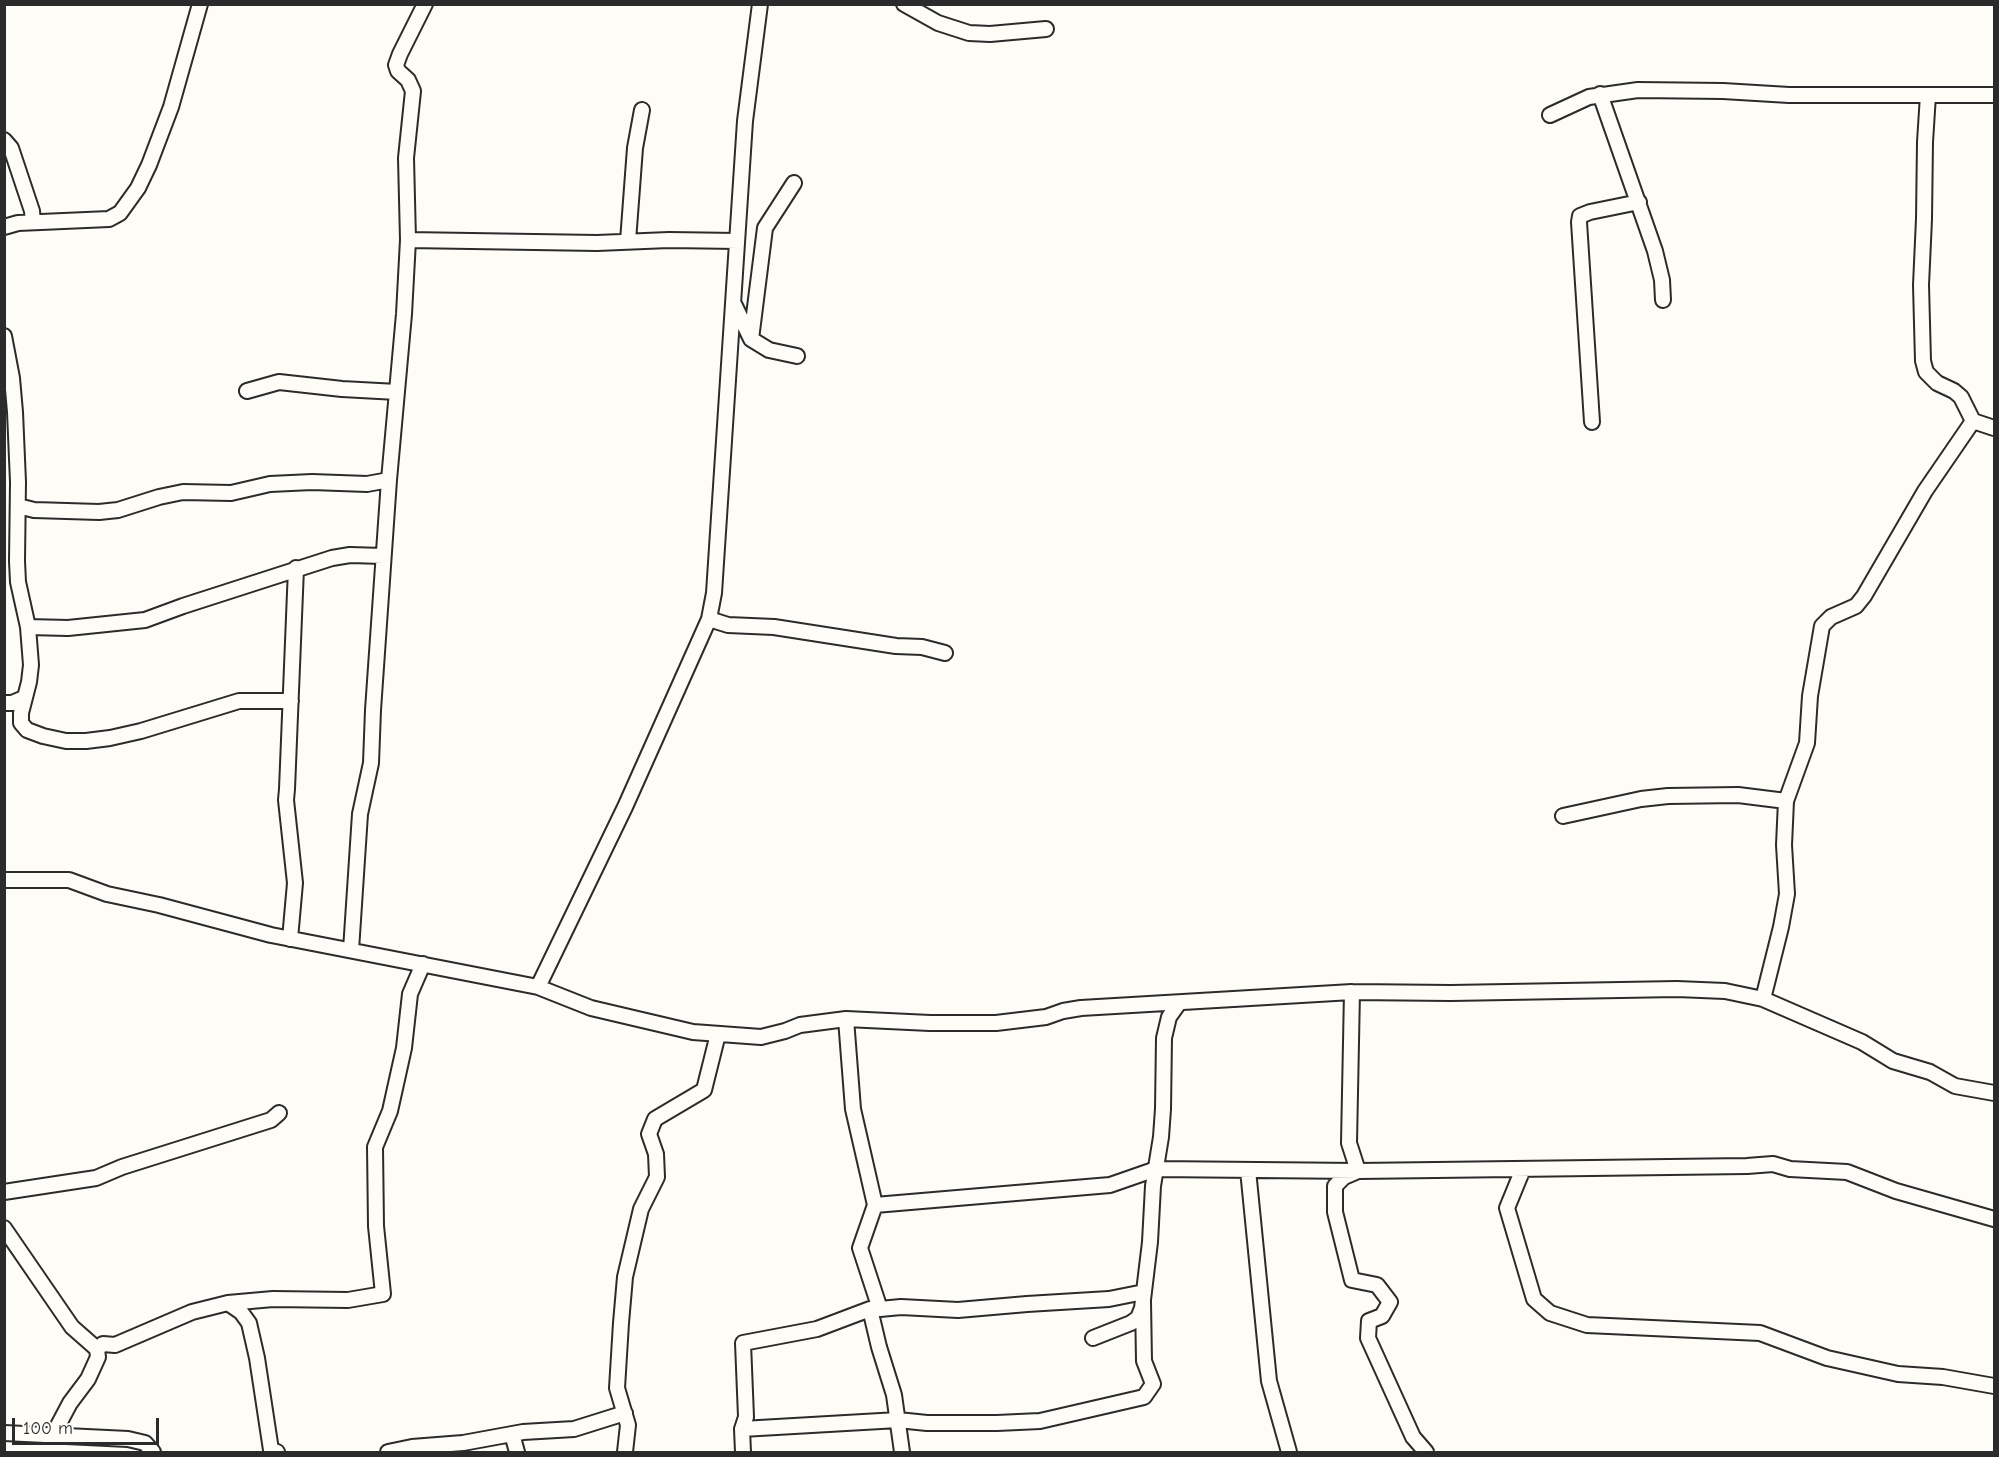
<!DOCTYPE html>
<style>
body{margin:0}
#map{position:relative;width:1999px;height:1457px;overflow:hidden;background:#fdfcf7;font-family:"Comic Neue",sans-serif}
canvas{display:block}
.frame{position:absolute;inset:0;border:6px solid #2b2b2b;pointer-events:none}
.scale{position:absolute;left:12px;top:1418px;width:147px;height:27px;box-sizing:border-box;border:3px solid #2b2b2b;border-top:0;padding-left:8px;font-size:18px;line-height:21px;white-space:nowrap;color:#2b2b2b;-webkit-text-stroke:4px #fdfcf7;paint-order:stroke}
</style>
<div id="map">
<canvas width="1999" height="1457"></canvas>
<div class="frame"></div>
<div class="scale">100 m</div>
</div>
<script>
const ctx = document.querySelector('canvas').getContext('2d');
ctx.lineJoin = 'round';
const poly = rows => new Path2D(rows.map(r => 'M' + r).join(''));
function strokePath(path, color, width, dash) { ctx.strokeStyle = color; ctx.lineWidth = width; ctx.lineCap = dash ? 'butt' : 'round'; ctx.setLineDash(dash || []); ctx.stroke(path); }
const minor = poly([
 [904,4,938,23,969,33,990,34,1046,29],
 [1600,94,1655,251,1662,280,1663,300],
 [1994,95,1928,95,1925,142,1924,219,1921,285,1923,361,1926,372,1937,383,1954,391,1961,397,1973,421,1994,428],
 [1550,115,1589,97,1638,90,1723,91,1789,95,1928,95],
 [4,140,11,148,32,211,33,222],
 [4,227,18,223,109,219,120,213,138,188,149,165,171,107,200,4],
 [408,240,406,158,413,91,408,80,398,71,396,65,400,54,425,4],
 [628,241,635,148,642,110],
 [734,304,751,339,769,350,797,356],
 [4,336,12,378,15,412,18,482,17,561,18,582,28,627,31,665,29,682,21,713,21,723,27,730,43,736,66,741,86,741,110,738,141,731,239,701,291,701],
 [751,339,765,228,794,183],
 [247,391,279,382,342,389,397,392],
 [1973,421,1925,491,1864,596,1856,606,1831,617,1822,626,1810,696,1807,743,1786,801,1784,845,1787,894,1781,927,1763,999,1862,1042,1893,1061,1930,1072,1955,1086,1994,1093],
 [1592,422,1579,222,1580,216,1590,212,1639,202],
 [18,506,34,510,99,512,118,510,159,497,183,492,231,493,270,484,312,482,367,484,389,480],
 [709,619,728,625,774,627,896,646,922,647,945,653],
 [28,627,68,628,145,620,183,606,332,558,350,555,383,556],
 [4,703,12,703,24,698],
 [1563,816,1641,799,1668,796,1738,795,1786,801],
 [4,880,69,880,107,894,159,905,271,935,538,987,591,1008,693,1032,761,1037,785,1031,800,1025,846,1019,930,1023,996,1023,1046,1017,1063,1011,1081,1008,1352,992,1451,993,1677,989,1725,991,1763,999],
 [290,939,295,883,286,800,287,789,296,568],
 [351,950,360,814,371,763,373,710,389,480,404,314,408,240,597,243,669,240,737,241],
 [538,987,625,807,709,619,714,593,745,121,760,4],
 [1352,992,1349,1143,1358,1171,1344,1177,1335,1186,1335,1212,1352,1280,1377,1285,1390,1302,1382,1316,1369,1321,1368,1338,1413,1437,1426,1452],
 [846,1019,853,1109,875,1205,1110,1185,1156,1169,1358,1171,1747,1166,1773,1164,1790,1169,1847,1172,1896,1191,1994,1219],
 [1523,1169,1507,1208,1534,1299,1550,1313,1587,1325,1760,1333,1827,1358,1898,1374,1943,1377,1994,1386],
 [1248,1170,1269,1381,1289,1452],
 [4,1192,96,1178,122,1167,271,1120,279,1113],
 [875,1205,860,1248,880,1309,901,1307,958,1310,1027,1304,1109,1299,1144,1292],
 [4,1228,72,1327,97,1349],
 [228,1303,241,1312,249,1323,257,1358,271,1450,277,1452],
 [878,1309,870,1309,879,1347,894,1395,902,1452],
 [1093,1338,1131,1323,1138,1318,1142,1308,1150,1242,1153,1186,1161,1137,1163,1109,1164,1038,1169,1017,1179,1003],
 [742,1429,898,1420,927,1423,997,1423,1040,1421,1144,1397,1153,1384,1144,1361,1143,1301],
 [4,1433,128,1439,145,1443,153,1452],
 [512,1434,517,1452],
 [53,1435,70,1403,88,1379,98,1357,97,1349,103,1344,115,1345,192,1312,228,1303,273,1299,348,1300,383,1294,376,1226,375,1147,390,1111,404,1048,410,994,423,964],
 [388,1452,412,1447,463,1443,523,1432,574,1429,625,1413],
 [625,1452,628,1425,617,1388,621,1323,625,1277,641,1209,657,1177,656,1154,649,1134,655,1119,704,1090,718,1034],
 [743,1452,742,1429,746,1417,743,1343,817,1329,870,1309]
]);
strokePath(minor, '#2b2b2b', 18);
strokePath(minor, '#fdfcf7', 14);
</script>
